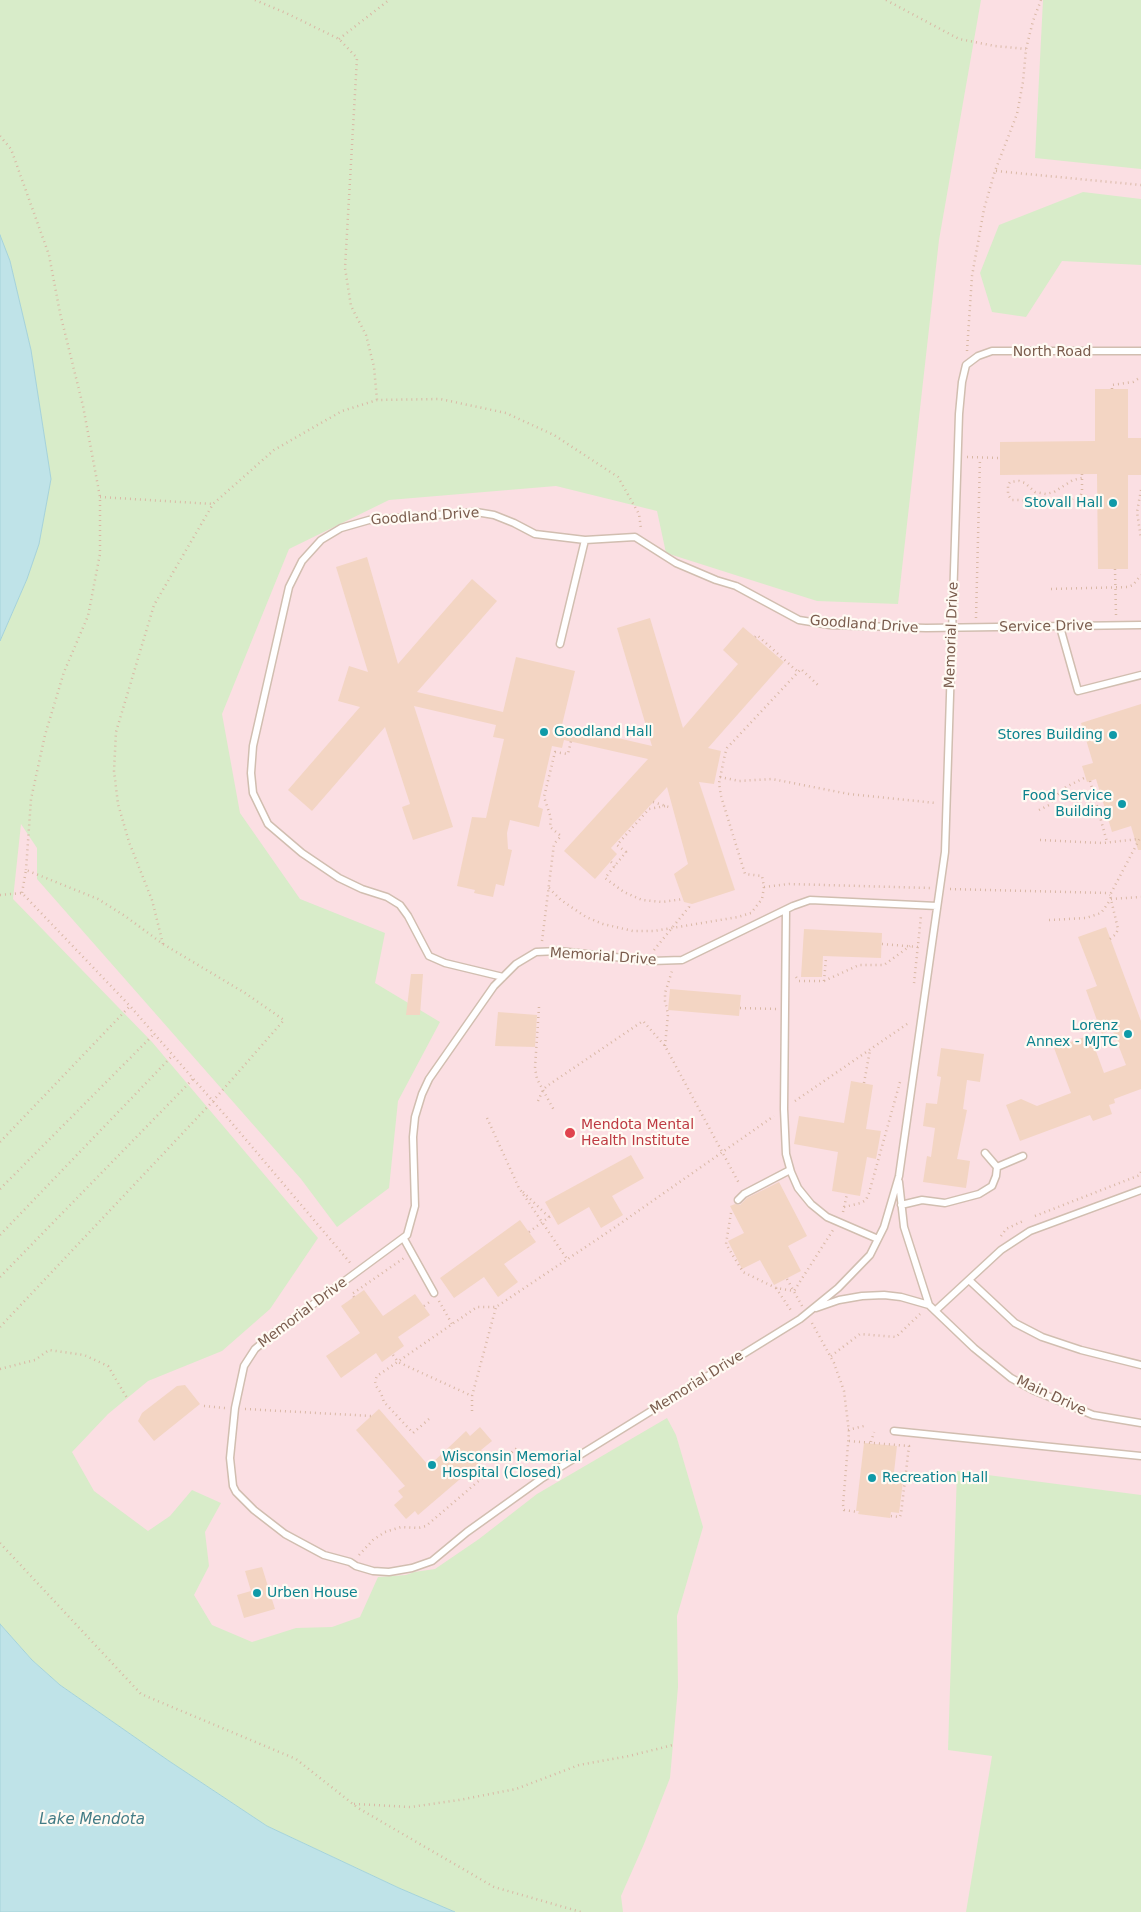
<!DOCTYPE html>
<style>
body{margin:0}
canvas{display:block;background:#fdf6ec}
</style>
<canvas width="1141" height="1912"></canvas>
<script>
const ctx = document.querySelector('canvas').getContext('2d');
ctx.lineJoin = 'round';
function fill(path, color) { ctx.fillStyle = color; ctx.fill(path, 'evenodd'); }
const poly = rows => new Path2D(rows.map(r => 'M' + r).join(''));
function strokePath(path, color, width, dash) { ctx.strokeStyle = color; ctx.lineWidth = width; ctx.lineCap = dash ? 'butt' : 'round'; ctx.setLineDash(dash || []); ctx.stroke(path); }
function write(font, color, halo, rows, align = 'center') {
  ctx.font = font + ' "DejaVu Sans",sans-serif'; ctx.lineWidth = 4.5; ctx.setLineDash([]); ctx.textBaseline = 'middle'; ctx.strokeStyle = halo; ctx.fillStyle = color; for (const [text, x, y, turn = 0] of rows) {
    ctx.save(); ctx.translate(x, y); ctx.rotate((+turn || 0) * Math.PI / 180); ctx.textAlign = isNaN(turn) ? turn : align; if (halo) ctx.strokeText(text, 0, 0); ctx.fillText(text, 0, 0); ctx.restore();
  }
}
fill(poly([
 [0,0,1141,0,1141,1912,455,1912,0,1624,0,641,27,579,10,261,0,235]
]), '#fbdfe3');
fill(poly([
 [0,0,981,0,939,240,898,604,817,601,666,553,657,511,556,486,389,500,289,549,222,714,240,813,300,899,385,933,375,983,440,1022,398,1101,389,1188,337,1227,301,1179,37,879,37,848,21,824,13,899,152,1042,318,1238,270,1309,222,1351,148,1381,108,1414,72,1452,94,1491,148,1531,170,1516,192,1490,221,1503,205,1532,209,1566,194,1595,212,1625,252,1642,296,1628,332,1627,360,1617,378,1577,406,1575,414,1572,435,1569,479,1539,537,1494,667,1418,676,1435,703,1527,677,1616,678,1687,670,1778,644,1844,621,1896,623,1912,455,1912,399,1888,267,1826,169,1761,60,1685,32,1660,0,1624,0,641,27,579,39,544,51,479,31,350,10,261,0,235],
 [1043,0,1141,0,1141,169,1035,158],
 [1083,192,1141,199,1141,265,1062,261,1026,317,992,312,980,273,999,225],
 [957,1471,1141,1495,1141,1912,966,1912,992,1756,948,1750]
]), '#d8ecc9');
const water = poly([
 [0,235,10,261,31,350,51,479,39,544,27,579,0,641,0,235],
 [0,1624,32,1660,60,1685,169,1761,267,1826,399,1888,455,1912,0,1912,0,1624]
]);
fill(water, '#bfe3e8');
strokePath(water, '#a5d3da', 1);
fill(poly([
 [1095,389,1128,389,1128,438,1141,438,1141,475,1128,475,1128,569,1098,569,1097,474,1000,475,1000,442,1095,441],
 [367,557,398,664,472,579,497,601,417,692,503,712,516,657,575,671,562,725,652,746,617,628,650,618,683,728,738,664,723,650,743,627,784,662,708,748,721,751,714,784,699,782,735,890,692,904,684,902,674,874,688,864,667,787,611,848,617,854,595,879,564,851,648,759,564,740,562,748,552,746,538,807,543,809,539,827,510,820,507,833,508,849,512,850,504,886,496,884,493,897,474,893,475,890,457,886,472,817,486,818,504,739,493,737,496,725,414,706,453,827,413,840,402,807,410,804,385,727,312,811,288,790,360,707,338,701,349,666,368,672,336,567],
 [1141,704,1141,850,1138,850,1131,826,1112,832,1096,779,1087,782,1082,766,1093,763,1081,723],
 [1106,927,1141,1021,1141,1089,1114,1099,1115,1103,1109,1105,1112,1114,1093,1121,1090,1115,1020,1141,1006,1105,1021,1099,1037,1106,1071,1093,1054,1048,1090,1035,1104,1073,1126,1065,1112,1029,1102,1034,1086,990,1097,986,1078,937],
 [804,929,882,933,881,958,823,956,822,977,801,977],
 [411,974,423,974,420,1015,406,1015],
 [670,989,741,995,739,1016,668,1010],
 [498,1012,537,1015,535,1047,495,1046],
 [941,1048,984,1054,980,1082,967,1080,963,1109,967,1110,957,1159,970,1161,966,1188,923,1182,927,1156,931,1157,935,1128,923,1126,926,1103,937,1104,941,1077,937,1076],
 [851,1081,873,1085,866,1129,881,1131,876,1159,867,1157,860,1196,832,1191,838,1152,794,1144,799,1116,844,1123],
 [631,1155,644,1178,612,1196,623,1215,601,1228,589,1207,558,1225,545,1202],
 [779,1182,807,1236,788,1246,801,1271,774,1285,760,1260,742,1269,728,1241,744,1233,730,1206,735,1204,740,1205,747,1198],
 [520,1220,536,1242,504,1264,518,1282,498,1297,484,1277,454,1298,440,1278],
 [364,1290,383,1316,415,1294,430,1315,398,1337,404,1346,382,1362,376,1353,341,1378,326,1356,360,1333,341,1306],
 [185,1385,200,1404,154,1441,138,1421,142,1413,177,1386],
 [379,1409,429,1466,466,1431,470,1436,480,1427,492,1441,481,1450,487,1456,418,1515,415,1511,406,1519,394,1505,403,1497,398,1491,405,1486,356,1430],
 [864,1443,897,1446,893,1481,903,1482,899,1513,891,1512,890,1518,858,1514,859,1511,856,1511],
 [262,1567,275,1609,244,1618,237,1595,251,1591,245,1571]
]), '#f3d5c3');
const lane = poly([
 [1060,627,1078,691,1141,675],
 [560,644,585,540],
 [937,906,810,900,793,906,682,960,651,961,559,951,536,952,516,964,494,986,429,1079,422,1094,415,1117,413,1137,415,1206,407,1235,274,1333,255,1349,244,1366,235,1408,230,1458,233,1486,236,1492,254,1510,285,1534,324,1555,350,1562,356,1566,373,1571,389,1572,412,1568,432,1561,467,1532,541,1479,800,1319,838,1288,870,1255,884,1227,899,1176,945,852,959,414,962,382,966,365,978,356,992,351,1141,351],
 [786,910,784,1109,786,1154,791,1172,798,1188,811,1204,827,1217,878,1239],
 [503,977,445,963,429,956,408,916,400,905,387,897,362,889,339,878,302,853,268,824,253,793,251,773,253,746,289,587,302,561,321,540,341,528,369,520,476,512,494,515,514,523,535,534,585,540,635,537,676,563,716,580,736,586,799,620,830,625,926,628,1141,625],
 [997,1167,1023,1156],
 [899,1182,904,1227,929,1305,974,1348,1011,1378,1033,1390,1093,1415,1141,1423],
 [738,1200,744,1194,790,1170],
 [901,1205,922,1200,945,1203,979,1194,992,1186,996,1176,997,1167,985,1153],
 [404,1239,434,1293],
 [969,1280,1015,1323,1042,1337,1081,1350,1141,1365],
 [816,1308,839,1300,862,1296,884,1295,901,1297,929,1305],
 [935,1311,1001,1250,1030,1231,1141,1190],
 [894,1431,1141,1456]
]);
strokePath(lane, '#d1beb0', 9);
strokePath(poly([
 [255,0,286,13,339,39,357,58,345,268,351,306,366,335,374,367,377,400],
 [886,0,959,39,995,46,1026,49],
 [339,39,389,0],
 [0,136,11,149,49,255,60,313,83,406,100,497,100,554,88,616,64,672,45,735,31,799,26,870],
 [996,171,1141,185],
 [967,351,972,276,984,209,995,171,1017,114,1023,82,1026,49,1033,21,1041,0],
 [1112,389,1112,385,1133,382,1141,377],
 [967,457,1000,458],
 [1082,474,1082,491,1081,495,1068,501,1012,500,1008,495,1008,485,1010,482,1019,481,1025,483,1035,492,1046,494,1054,492,1073,480,1082,478],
 [1141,490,1137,512,1141,539],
 [100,497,213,504],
 [1115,569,1116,615],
 [1051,589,1128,587,1133,585,1141,575],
 [976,618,980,458],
 [755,637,757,635,798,672],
 [720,777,739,781,772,779,849,794,936,803],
 [1090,781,1107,842],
 [653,802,672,808],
 [665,806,649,809,617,845,626,852,605,878,624,892,642,900,662,902,683,899],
 [1039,810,1049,805,1056,796,1066,787,1086,777],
 [1040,840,1103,843,1139,839],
 [611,862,615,866],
 [764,887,789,884,930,888],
 [549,888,561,900,586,917,603,924,633,931,654,931,738,917,751,913,762,899,764,887,762,876,745,874,721,796,719,783,725,754,727,748,801,669,819,686],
 [950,889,1106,893,1110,895],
 [0,895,22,893,130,1006],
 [1049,920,1086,918,1101,913,1111,899,1141,897],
 [1110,939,1116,934,1118,929,1110,895,1140,838],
 [542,941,554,844,561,836,550,827,551,818,544,797,555,752,568,754,571,741],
 [163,944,152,900,129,842,118,804,114,771,116,732,154,605,213,504,274,450,342,411,377,400,440,399,506,413,554,435,618,477,639,514,641,529],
 [882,944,918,947],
 [654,950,689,907,689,904],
 [796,977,799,981,824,981,859,965,884,965,910,946],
 [824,981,826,958],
 [914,983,921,916],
 [539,1007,535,1068,537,1079,555,1112],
 [740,1008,776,1009],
 [665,1046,668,1014,665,1001,665,993,672,971],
 [864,1083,870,1050],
 [538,1101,543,1090,547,1086,643,1021,665,1046,740,1185],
 [795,1101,910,1022],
 [487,1118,519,1188,567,1259],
 [0,1142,130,1006,231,1122,352,1265],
 [0,1189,154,1034],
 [523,1192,549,1217],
 [844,1207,861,1203,866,1200,869,1193,900,1082],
 [843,1212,847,1194],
 [731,1213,726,1244,743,1272,776,1288,794,1291,833,1230],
 [1035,1216,1140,1175,1141,1172],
 [529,1232,552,1215],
 [0,1235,173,1055],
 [1001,1236,1006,1229,1023,1221],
 [0,1277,193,1079],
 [787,1279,802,1306],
 [776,1288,792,1312],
 [354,1297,352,1294,404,1258],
 [439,1301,452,1324],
 [424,1306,431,1301],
 [812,1323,834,1363,844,1391,849,1432,843,1505,844,1510,858,1512],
 [0,1327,213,1101,284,1020,245,993,163,944,125,916,98,899,26,870,22,893],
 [393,1355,398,1362,472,1396],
 [831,1356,860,1334,896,1337,920,1314],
 [0,1369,35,1360,49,1350,84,1355,108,1366,127,1398],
 [204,1406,225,1408],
 [245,1409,372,1416],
 [472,1411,472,1396,496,1307],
 [429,1419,413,1433,384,1402,381,1393,376,1386,375,1381,377,1376,477,1307,496,1307,611,1230,774,1116],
 [848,1430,864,1426],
 [849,1441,909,1446,901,1514,900,1517,890,1516],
 [871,1442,874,1432],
 [897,1477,906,1472],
 [0,1543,141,1694,296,1759,358,1808,494,1887,581,1912],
 [359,1555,373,1540,385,1532,401,1527,418,1528,426,1526,517,1448],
 [354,1804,411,1807,459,1800,516,1789,579,1765,629,1756,673,1745]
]), '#d9b8a5', 2.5, [1, 4]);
strokePath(lane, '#fff', 6);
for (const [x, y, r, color] of [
 [1113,503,5,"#0f9aa8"],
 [544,732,5,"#0f9aa8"],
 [1113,735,5,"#0f9aa8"],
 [1122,804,5,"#0f9aa8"],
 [1128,1034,5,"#0f9aa8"],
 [570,1133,6,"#e0444e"],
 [432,1465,5,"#0f9aa8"],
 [872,1478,5,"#0f9aa8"],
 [257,1593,5,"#0f9aa8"]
]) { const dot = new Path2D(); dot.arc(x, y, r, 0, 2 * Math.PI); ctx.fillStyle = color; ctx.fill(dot); strokePath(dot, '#fffaf3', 2); }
write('14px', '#7a5c4d', '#fffaf3', [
 ["North Road",1052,352],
 ["Goodland Drive",425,517,-4],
 ["Goodland Drive",864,625,4],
 ["Service Drive",1046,627,-1],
 ["Memorial Drive",952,635,-88],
 ["Memorial Drive",603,957,4],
 ["Memorial Drive",303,1313,-37],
 ["Memorial Drive",697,1383,-32],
 ["Main Drive",1051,1396,25]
]);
write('14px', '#0d838f', '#fffaf3', [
 ["Stovall Hall",1103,503],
 ["Goodland Hall",554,732,"left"],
 ["Stores Building",1103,735],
 ["Food Service",1112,796],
 ["Building",1112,812],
 ["Lorenz",1118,1026],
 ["Annex - MJTC",1118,1042],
 ["Wisconsin Memorial",442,1457,"left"],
 ["Hospital (Closed)",442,1473,"left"],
 ["Recreation Hall",882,1478,"left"],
 ["Urben House",267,1593,"left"]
], 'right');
write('14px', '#be3a42', '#fffaf3', [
 ["Mendota Mental",581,1125],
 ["Health Institute",581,1141]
], 'left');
write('italic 15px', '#437c86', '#fffaf3', [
 ["Lake Mendota",92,1820]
]);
</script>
